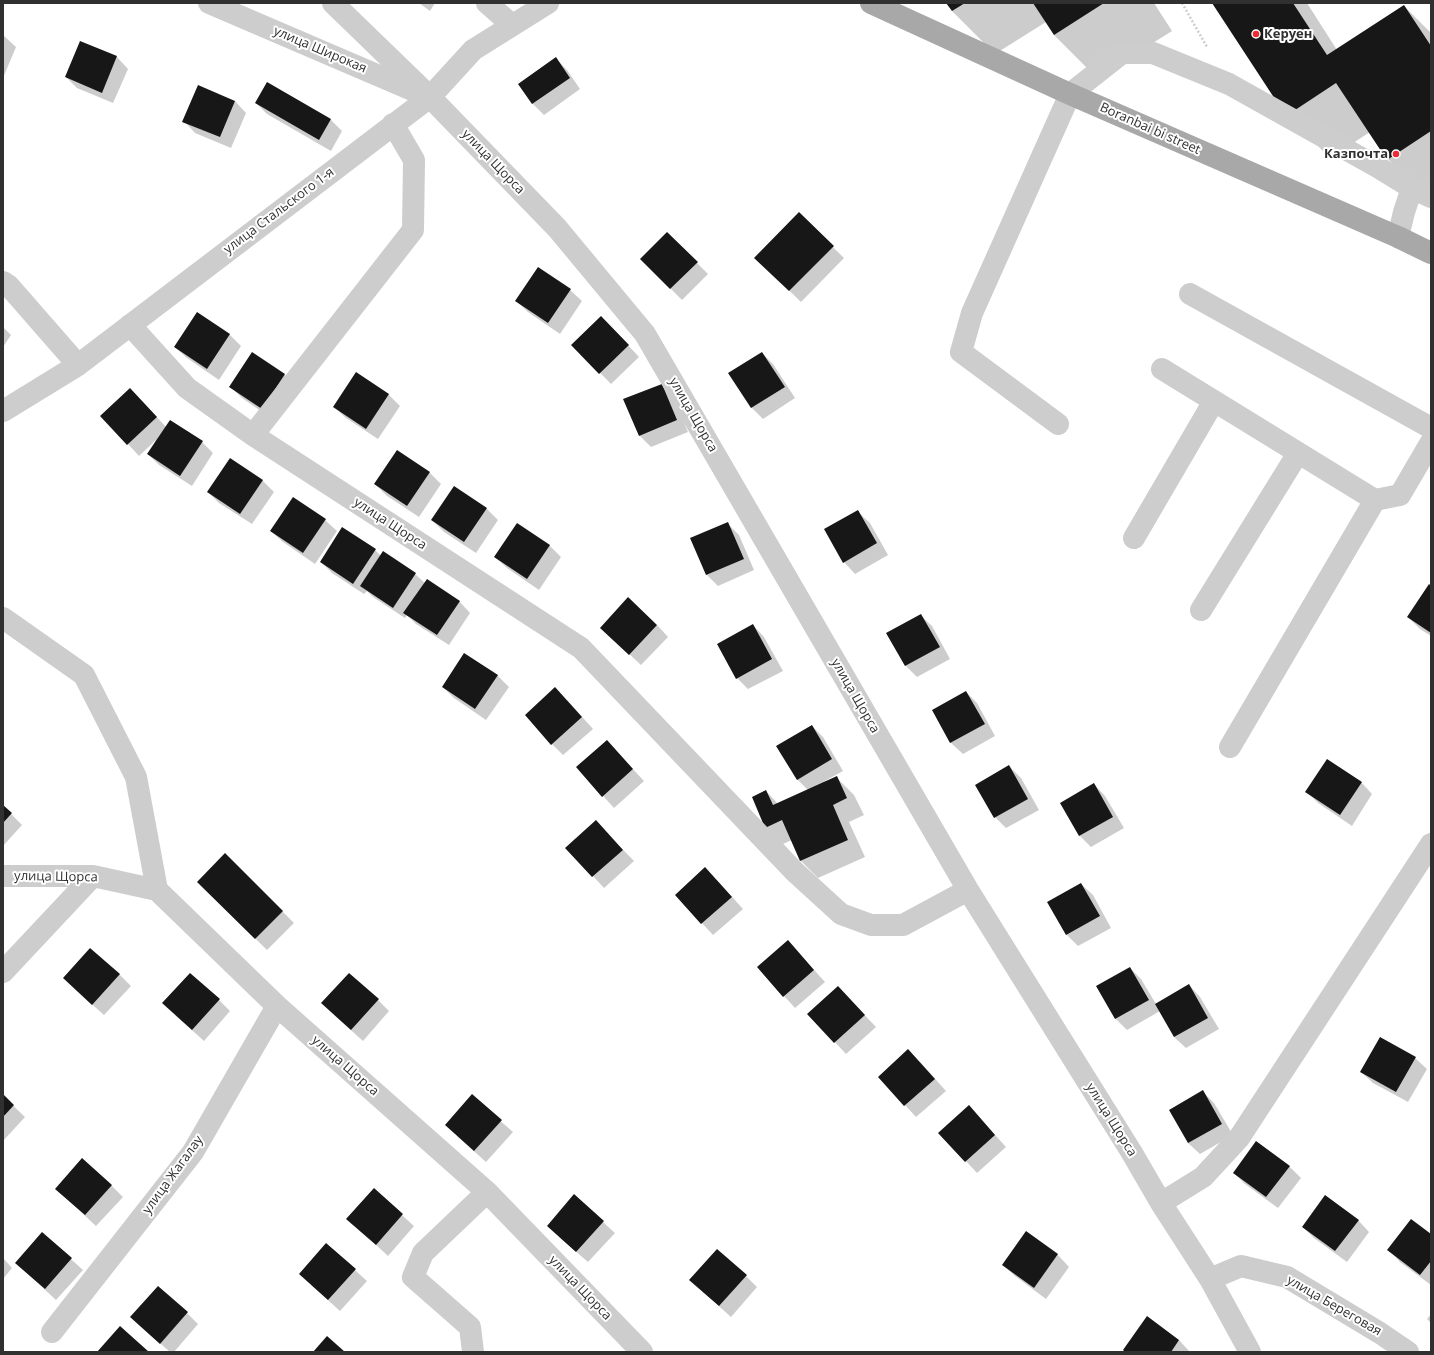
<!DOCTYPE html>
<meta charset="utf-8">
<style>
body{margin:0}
#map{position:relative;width:1434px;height:1355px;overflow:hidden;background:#fff;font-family:"Open Sans",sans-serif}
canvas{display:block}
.frame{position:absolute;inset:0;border:4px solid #303030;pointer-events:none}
</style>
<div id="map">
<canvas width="1434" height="1355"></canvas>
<div class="frame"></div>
</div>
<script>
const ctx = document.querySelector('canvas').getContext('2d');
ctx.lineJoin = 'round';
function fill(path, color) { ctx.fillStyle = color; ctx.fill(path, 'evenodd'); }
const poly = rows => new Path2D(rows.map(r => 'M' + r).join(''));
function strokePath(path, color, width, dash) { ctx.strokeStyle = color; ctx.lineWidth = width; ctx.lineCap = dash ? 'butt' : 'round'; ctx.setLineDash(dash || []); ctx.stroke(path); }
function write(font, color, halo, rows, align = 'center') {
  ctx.font = font + ' "Open Sans",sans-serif'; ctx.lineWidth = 4; ctx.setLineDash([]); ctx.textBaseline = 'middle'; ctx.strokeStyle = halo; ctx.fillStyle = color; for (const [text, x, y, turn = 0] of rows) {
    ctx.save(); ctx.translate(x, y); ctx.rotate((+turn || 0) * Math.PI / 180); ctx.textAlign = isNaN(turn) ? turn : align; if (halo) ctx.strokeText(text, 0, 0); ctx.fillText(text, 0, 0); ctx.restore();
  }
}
fill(poly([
 [419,3,435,3,430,11],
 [948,3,1154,3,1172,31,1097,78,1054,35,1046,22,995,54,952,11],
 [1214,3,1307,3,1337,50,1404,6,1431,33,1431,202,1388,159,1370,132,1330,158,1287,115],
 [3,35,16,47,3,78],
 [81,42,117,57,128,69,113,103,77,88,66,77],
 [556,59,567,70,580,89,544,115,533,104,519,85],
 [267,83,331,120,342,131,331,151,267,114,256,103],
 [235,101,246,113,231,148,195,133,184,121],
 [799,214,844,258,801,302,756,258],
 [667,233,708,274,682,300,641,259],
 [570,290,582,301,560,334,528,312,516,301],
 [197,314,230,335,241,346,219,380,187,358,175,347],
 [3,327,11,335,3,347],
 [613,329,639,357,611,384,573,345],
 [762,353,773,364,795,398,763,419,752,408,730,373],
 [252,354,285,375,296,386,274,420,242,398,231,387],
 [356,373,389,395,400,406,378,439,346,418,334,407],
 [661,385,673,396,688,432,651,447,640,436,625,400],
 [142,401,166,427,202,442,213,453,192,486,159,465,148,454,156,440,139,456,128,444],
 [430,473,441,484,419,517,387,496,375,484],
 [262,480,274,492,252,524,219,503,208,492],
 [487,509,498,520,476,553,444,532,432,520],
 [858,512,870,523,888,555,855,574,844,562],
 [325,520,337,531,315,564,283,542,271,531],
 [728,524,739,535,754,570,718,586,706,574],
 [549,545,561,557,539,590,507,568,495,557],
 [375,550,381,556,415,574,425,583,459,601,470,613,449,645,416,624,407,615,405,618,373,597,367,591,364,594,332,573,321,562],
 [1431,587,1431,636,1420,629,1408,617],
 [920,615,932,626,950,659,917,677,906,666,888,633],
 [657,625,668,637,641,665,613,639],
 [753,625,764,637,783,671,748,689,737,678],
 [497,675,509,687,486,720,454,698,443,687],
 [966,692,977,703,995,736,963,754,951,743,933,710],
 [567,700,593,729,563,755,552,744],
 [812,726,823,737,843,771,823,782,837,778,854,795,864,815,849,822,865,857,818,878,801,861,792,840,783,844,766,827,766,791,778,804,808,790,797,779],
 [618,753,644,781,614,808,577,767],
 [1009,766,1021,778,1039,810,1006,828,995,817],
 [1361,782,1372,794,1352,826,1318,803,1307,792],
 [1094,784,1105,796,1124,828,1091,847,1079,835],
 [3,806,22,825,3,846],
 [596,822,634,861,604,888,567,848],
 [225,854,294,923,267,950,198,882],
 [717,880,743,909,713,935,676,895],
 [1081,884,1093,895,1111,928,1078,946,1067,935],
 [799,953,825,982,795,1008,758,967],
 [1130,968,1141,979,1156,1004,1189,985,1200,997,1219,1029,1186,1048,1174,1037,1160,1011,1127,1030,1115,1018],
 [119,974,131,986,104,1015,75,989],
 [838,987,876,1027,846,1054,809,1014],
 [219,1000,230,1011,204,1041,175,1015],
 [378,1000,389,1011,363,1041,334,1015],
 [1415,1058,1427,1069,1408,1102,1373,1083,1361,1072],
 [920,1062,946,1091,916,1117,879,1077],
 [1203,1092,1214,1103,1233,1135,1200,1154,1188,1143],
 [3,1096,25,1117,3,1141],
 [472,1096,513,1132,486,1162,457,1136],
 [969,1106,1006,1147,977,1173,940,1133],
 [1289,1166,1301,1178,1278,1208,1245,1184,1234,1173],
 [111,1185,123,1197,96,1226,56,1189],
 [374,1190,414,1226,388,1256,348,1219],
 [1358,1220,1369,1232,1347,1262,1314,1238,1303,1227],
 [603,1222,615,1233,588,1262,559,1237],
 [1026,1233,1058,1255,1069,1267,1046,1299,1015,1276,1003,1265],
 [43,1234,83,1270,56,1300,16,1263],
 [1431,1235,1431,1285,1400,1262,1389,1250],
 [326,1244,367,1281,340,1311,311,1285],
 [3,1258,12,1268,3,1279],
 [746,1276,757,1287,731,1317,702,1291],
 [187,1313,198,1324,174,1352,170,1352,143,1328],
 [1431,1314,1431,1323,1427,1319],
 [1147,1318,1179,1340,1190,1352,1126,1352]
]), '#0003');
fill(poly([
 [946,3,965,3,952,11],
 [1033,3,1104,3,1054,35],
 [1212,3,1293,3,1327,55,1404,5,1431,46,1431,131,1387,160,1336,83,1286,116],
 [80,41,117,56,102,93,65,77],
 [556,57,570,78,532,104,518,84],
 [267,82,331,119,319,140,255,103],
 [198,85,235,101,220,137,182,122],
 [799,212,834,246,789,291,754,258],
 [667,232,698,262,670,289,640,259],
 [538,267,571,289,548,323,515,301],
 [197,312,230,334,207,369,174,347],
 [601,316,629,345,599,374,571,345],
 [252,352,285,374,262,409,229,387],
 [762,352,785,387,751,408,728,373],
 [356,372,389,394,366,429,333,407],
 [662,384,677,420,639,436,623,399],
 [130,388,157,417,127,445,100,416],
 [170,420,203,441,180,476,147,454],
 [397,450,430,472,407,506,374,484],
 [230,458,263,480,240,514,207,492],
 [454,486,487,508,464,542,431,520],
 [293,497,326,519,303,553,270,531],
 [858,510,877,543,843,563,824,529],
 [728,522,744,559,706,575,690,538],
 [517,523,550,545,527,579,494,557],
 [342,527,376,549,353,584,320,562],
 [383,551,416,573,393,608,360,586],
 [427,579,460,601,437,635,403,613],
 [1429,584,1431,586,1431,633,1407,617],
 [628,597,657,625,629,655,600,628],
 [921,614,940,647,905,666,886,633],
 [753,624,772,659,736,679,717,644],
 [464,653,498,675,475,709,442,687],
 [555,687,582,717,551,745,525,715],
 [966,691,985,724,950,743,932,710],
 [812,725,832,759,797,780,776,746],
 [607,740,633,769,602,797,576,767],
 [1327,759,1362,782,1340,815,1305,792],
 [1009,765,1028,799,994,818,975,785],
 [837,776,847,798,833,805,848,840,800,861,782,820,765,828,752,797,766,790,773,805],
 [1094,783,1113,817,1079,836,1060,803],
 [3,805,12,813,3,823],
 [596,820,623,850,592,877,565,848],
 [225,853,283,911,255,939,197,882],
 [705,867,732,897,701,924,675,895],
 [1081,883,1100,916,1066,935,1047,902],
 [788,940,814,970,783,997,757,967],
 [90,948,120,974,92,1005,63,978],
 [1130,967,1149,1000,1115,1019,1096,986],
 [190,973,220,999,192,1030,162,1003],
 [349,973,379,999,351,1030,321,1003],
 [1189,984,1208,1018,1174,1037,1155,1004],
 [838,986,865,1015,834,1043,807,1014],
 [1380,1037,1416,1057,1396,1092,1360,1072],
 [908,1049,935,1079,904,1106,878,1077],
 [1203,1090,1222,1124,1188,1143,1169,1110],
 [3,1094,14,1105,3,1117],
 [472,1094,502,1120,474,1151,445,1125],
 [969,1105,995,1135,965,1162,938,1133],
 [1256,1141,1290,1166,1266,1197,1233,1173],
 [82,1158,112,1185,85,1215,55,1189],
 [374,1188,403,1214,376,1245,346,1219],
 [574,1194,604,1221,576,1252,547,1226],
 [1325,1195,1359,1220,1335,1251,1302,1227],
 [1411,1219,1431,1234,1431,1261,1420,1275,1387,1250],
 [1026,1231,1058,1254,1034,1288,1002,1265],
 [42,1232,72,1258,45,1289,15,1263],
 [326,1243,356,1269,328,1300,299,1274],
 [717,1249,747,1275,719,1306,689,1280],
 [158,1286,188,1312,160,1344,130,1317],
 [1147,1316,1179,1340,1171,1352,1125,1352,1123,1350],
 [120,1326,149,1352,97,1352],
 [327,1336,345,1352,313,1352]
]), '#171717');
strokePath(poly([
 [1182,3,1207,47]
]), '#cdcdcd', 2.5, [2, 2]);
strokePath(poly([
 [209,3,419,93],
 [333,3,430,97,557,228,645,334,968,890,1132,1153,1161,1203,1210,1279,1250,1352],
 [487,3,512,25],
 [1412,188,1431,197],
 [3,282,9,286,78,365],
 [1190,294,1431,428],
 [130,325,187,388,253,435,581,648,795,872,841,914,871,925,903,925,968,890],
 [1162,369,1375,500],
 [3,411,78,365,430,97,473,50,548,3],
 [1058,424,961,352,972,313,1070,94,1122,53,1153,53,1229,84,1381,169,1412,188,1404,212,1398,237],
 [253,435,413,230,414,160,393,124],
 [1134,538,1214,401],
 [1201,610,1298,453],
 [3,618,84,675,136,777,157,890],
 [1230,747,1375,500,1400,495,1431,442],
 [3,876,93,876,157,890,277,1006,487,1192,642,1352],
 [3,972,93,876],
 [1161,1203,1203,1177,1239,1138,1431,844],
 [1210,1279,1241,1266,1287,1277,1380,1333,1408,1352],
 [52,1332,193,1152,277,1006],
 [473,1352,470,1327,413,1277,423,1253,487,1192]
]), '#cdcdcd', 22);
strokePath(poly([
 [871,3,1070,94,1398,237,1431,253]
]), '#a8a8a8', 22);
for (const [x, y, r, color] of [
 [1256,34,4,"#ee2b34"],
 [1396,154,4,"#ee2b34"]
]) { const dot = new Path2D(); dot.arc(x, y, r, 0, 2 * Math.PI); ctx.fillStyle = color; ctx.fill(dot); strokePath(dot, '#fff', 1.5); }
write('bold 13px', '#303030', '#fff', [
 ["Керуен",1264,34],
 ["Казпочта",1388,154,"right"]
], 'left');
write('13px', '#303030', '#fff', [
 ["улица Широкая",320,50,23],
 ["Boranbai bi street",1150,129,24],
 ["улица Щорса",493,162,46],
 ["улица Стальского 1-я",279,211,-37],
 ["улица Щорса",693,415,60],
 ["улица Щорса",390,524,33],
 ["улица Щорса",855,696,60],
 ["улица Щорса",56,877,1],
 ["улица Щорса",345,1066,41],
 ["улица Щорса",1111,1120,58],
 ["улица Жагалау",173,1175,-54],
 ["улица Щорса",580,1288,46],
 ["улица Береговая",1334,1306,30]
]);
</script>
